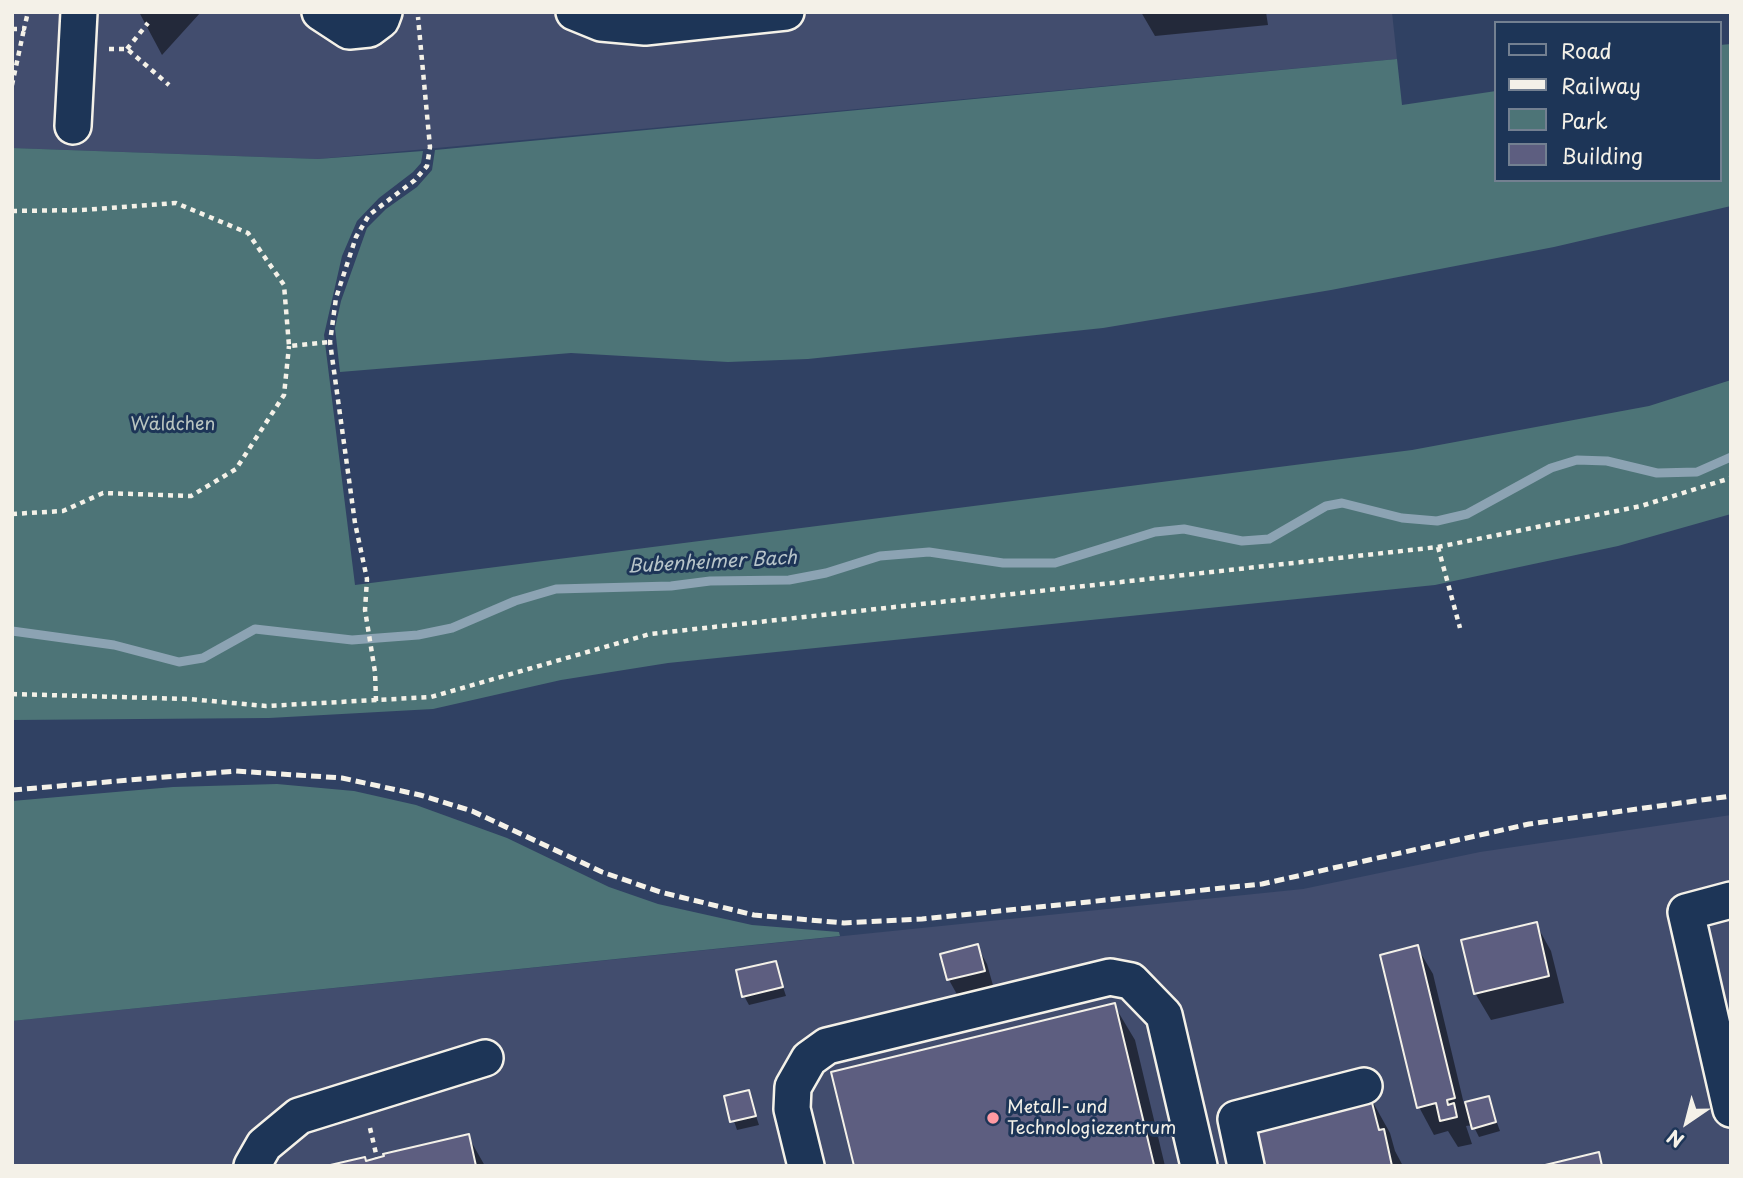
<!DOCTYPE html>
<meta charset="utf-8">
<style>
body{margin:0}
#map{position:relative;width:1743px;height:1178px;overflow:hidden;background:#304163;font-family:"Playpen Sans",sans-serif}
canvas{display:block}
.frame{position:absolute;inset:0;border:14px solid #f4f1e8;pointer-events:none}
.legend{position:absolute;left:1494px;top:21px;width:228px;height:161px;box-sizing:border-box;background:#1d3557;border:2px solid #738091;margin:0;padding:9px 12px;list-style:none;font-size:21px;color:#f4f1e8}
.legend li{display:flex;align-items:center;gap:14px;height:35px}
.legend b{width:35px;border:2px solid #738091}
.north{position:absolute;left:1652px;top:1087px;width:70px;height:70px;-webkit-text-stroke:5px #1d3557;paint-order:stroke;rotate:215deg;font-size:19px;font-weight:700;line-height:28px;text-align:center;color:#f4f1e8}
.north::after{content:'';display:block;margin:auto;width:24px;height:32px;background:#f4f1e8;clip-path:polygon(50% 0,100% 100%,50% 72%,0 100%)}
</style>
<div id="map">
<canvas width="1743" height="1178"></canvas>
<div class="frame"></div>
<ul class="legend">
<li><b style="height:9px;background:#1d3557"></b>Road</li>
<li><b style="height:9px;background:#f4f1e8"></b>Railway</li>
<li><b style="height:19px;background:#4d7477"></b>Park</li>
<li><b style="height:19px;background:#5d5e80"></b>Building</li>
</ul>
<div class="north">N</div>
</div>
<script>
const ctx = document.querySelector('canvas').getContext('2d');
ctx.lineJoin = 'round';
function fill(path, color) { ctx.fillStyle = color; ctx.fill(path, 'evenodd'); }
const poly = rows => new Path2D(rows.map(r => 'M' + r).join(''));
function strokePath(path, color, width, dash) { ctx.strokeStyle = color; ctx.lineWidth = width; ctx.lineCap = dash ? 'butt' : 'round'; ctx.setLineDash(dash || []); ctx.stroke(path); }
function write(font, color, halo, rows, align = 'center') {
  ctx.font = font + ' "Playpen Sans",sans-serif'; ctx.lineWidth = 6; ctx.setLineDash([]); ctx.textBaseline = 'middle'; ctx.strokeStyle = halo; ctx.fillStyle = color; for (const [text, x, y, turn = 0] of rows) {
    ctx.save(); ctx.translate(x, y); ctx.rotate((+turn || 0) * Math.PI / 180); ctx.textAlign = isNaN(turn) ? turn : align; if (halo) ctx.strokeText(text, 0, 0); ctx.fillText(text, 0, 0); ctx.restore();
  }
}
fill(poly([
 [12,12,1392,12,1397,59,318,159,12,148],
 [1731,815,1731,1166,12,1166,12,1021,1303,889,1480,852]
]), '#424d6e');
fill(poly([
 [1731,44,1731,206,1554,247,1331,290,1103,328,808,359,728,362,571,353,340,372,335,328,341,301,367,228,386,209,417,187,432,170,435,150,1397,59,1402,105,1496,91,1496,180,1720,180,1720,45],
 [12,148,318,159,423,151,421,163,413,172,379,198,357,221,342,256,324,335,355,585,1412,450,1649,406,1731,380,1731,514,1618,546,1435,585,668,663,561,680,433,709,269,718,12,720],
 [277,784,354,791,416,805,507,838,609,887,658,904,752,925,839,932,840,936,12,1021,12,801,173,787]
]), '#4d7477');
fill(poly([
 [139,12,201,12,162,55],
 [1141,12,1266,12,1268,25,1155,36],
 [1536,924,1551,951,1564,1003,1491,1020,1475,993],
 [977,946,987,964,994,989,959,998,949,980,942,955],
 [1417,947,1433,974,1464,1104,1488,1098,1500,1131,1479,1137,1473,1125,1466,1126,1472,1144,1458,1147,1448,1131,1434,1135,1419,1107],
 [775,963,786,996,749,1005,744,996],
 [1114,1005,1135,1040,1165,1166,856,1166],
 [748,1092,759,1125,737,1130,726,1097],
 [1370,1097,1390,1133,1395,1151,1403,1166,1260,1166],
 [468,1136,485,1166,334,1166,366,1162]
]), '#0007');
strokePath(poly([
 [12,631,114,645,179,662,203,658,255,629,352,640,418,635,452,628,515,601,556,589,671,586,710,581,789,580,826,573,880,556,929,552,1003,563,1055,563,1155,532,1184,529,1242,541,1269,539,1326,506,1342,503,1402,518,1437,521,1467,514,1551,468,1577,460,1607,461,1657,473,1697,472,1731,457]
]), '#8ca3b3', 9);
const building = poly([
 [1537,922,1549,976,1474,994,1461,940,1537,922],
 [978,944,985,971,947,980,940,954,978,944],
 [1418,945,1455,1098,1447,1100,1448,1105,1454,1103,1457,1117,1440,1121,1436,1103,1417,1108,1380,955,1418,945],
 [776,961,783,987,742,997,736,970,776,961],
 [1115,1003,1154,1165,854,1166,831,1072,1115,1003],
 [749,1090,756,1116,730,1122,724,1096,749,1090],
 [1370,1095,1379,1130,1384,1129,1392,1166,1258,1166,1248,1125,1370,1095],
 [1489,1096,1496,1122,1472,1129,1465,1102,1489,1096],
 [469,1134,476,1166,326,1166,365,1157,366,1161,384,1156,383,1154,469,1134],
 [1599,1152,1602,1166,1541,1166,1599,1152]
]);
fill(building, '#5d5e80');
strokePath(building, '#f4f1e8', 2);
const minor = poly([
 [320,12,349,31,369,29,381,20,384,12],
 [574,12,601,23,645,27,786,12],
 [73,126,79,12],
 [1731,900,1686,912,1731,1109],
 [252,1166,264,1145,299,1116,485,1058],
 [806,1166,792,1109,793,1087,809,1059,827,1046,1110,977,1131,981,1164,1015,1199,1166],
 [1246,1166,1236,1119,1364,1086]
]);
strokePath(minor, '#f4f1e8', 40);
strokePath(poly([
 [12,29,24,29,28,12],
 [109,49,127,49,169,85],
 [127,49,148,23],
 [12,85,24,29],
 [12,211,82,210,176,203,248,233,284,285,289,346,330,342],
 [12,514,63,511,103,493,191,496,236,469,284,395,289,346],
 [1438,547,1460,628],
 [12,694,189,699,266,706,431,697,650,634,1438,547,1641,506,1731,478],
 [376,701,375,672,365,610,367,579,355,523,330,342,336,298,356,237,369,215,415,180,427,166,430,147,418,17],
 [370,1128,377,1158]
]), '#f4f1e8', 4.5, [5, 5]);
strokePath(minor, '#1d3557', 35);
strokePath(poly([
 [12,790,236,771,342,778,420,795,472,811,602,872,660,892,754,915,844,923,922,919,1262,884,1529,824,1731,796]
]), '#f4f1e8', 5, [10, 5]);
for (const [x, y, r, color] of [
 [993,1118,7,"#ff9aa2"]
]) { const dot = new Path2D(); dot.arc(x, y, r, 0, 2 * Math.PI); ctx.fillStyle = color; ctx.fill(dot); strokePath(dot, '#1d3557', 2.5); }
write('18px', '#bac5c0', '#1d3557', [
 ["Wäldchen",173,425]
]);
write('18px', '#f4f1e8', '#1d3557', [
 ["Metall- und",1007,1108],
 ["Technologiezentrum",1007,1129]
], 'left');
write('italic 19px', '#b7c4c9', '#1d3557', [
 ["Bubenheimer Bach",712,563,-3]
]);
</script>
